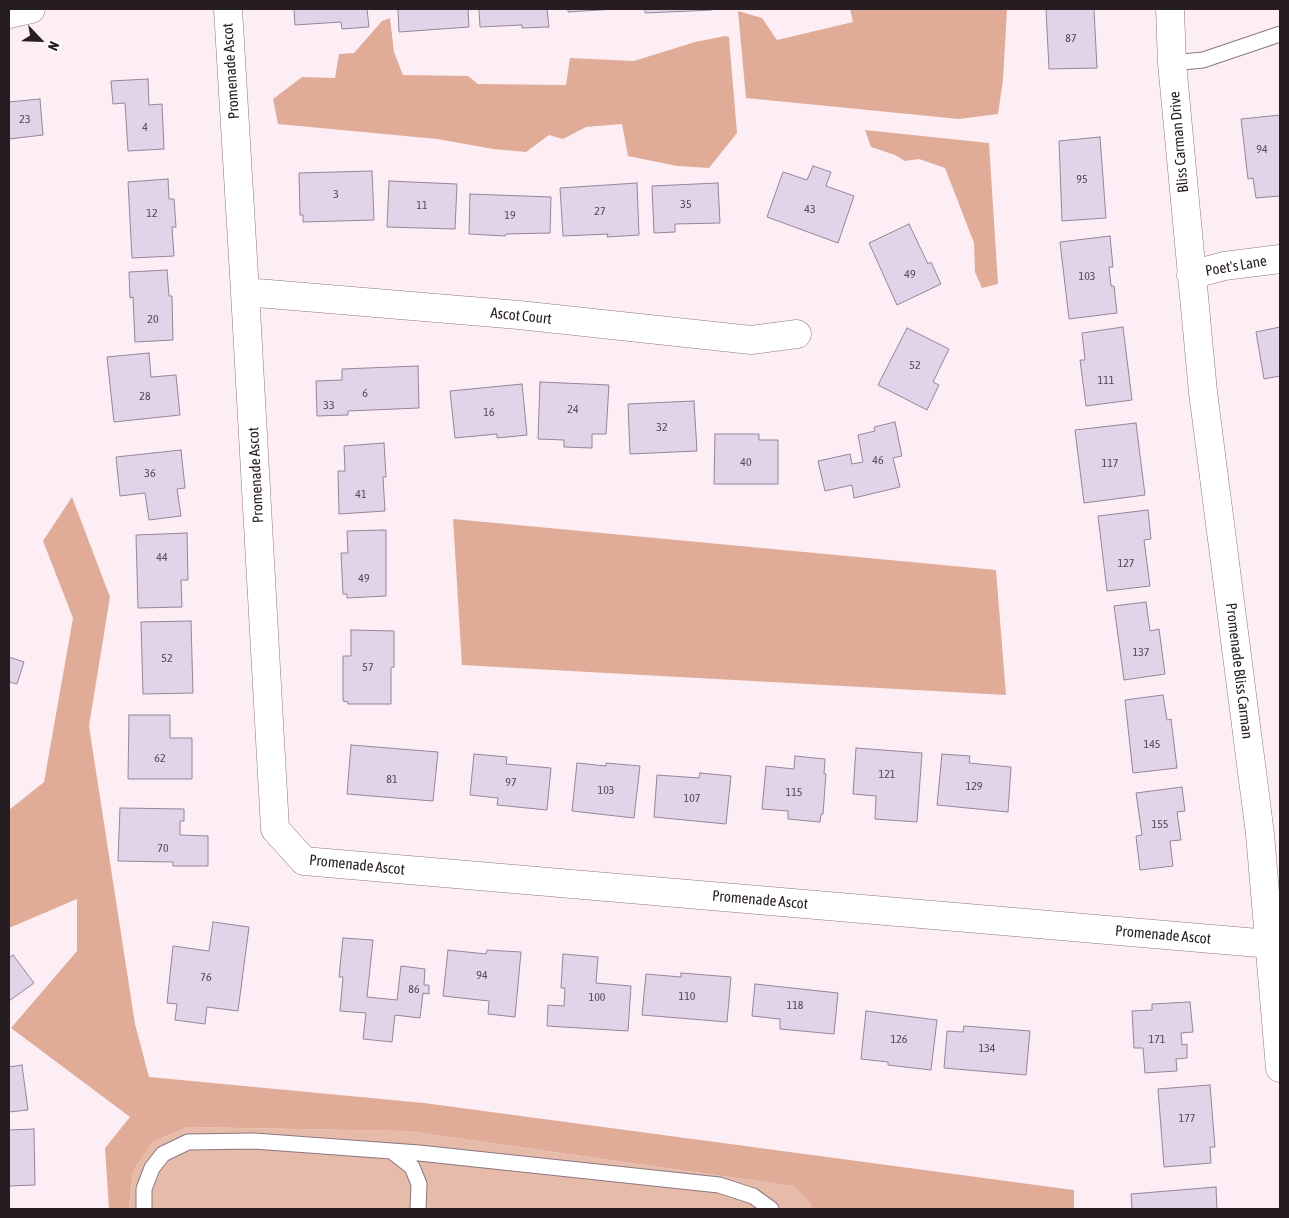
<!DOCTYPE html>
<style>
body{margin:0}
#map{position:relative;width:1289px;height:1218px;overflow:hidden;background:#fdeef6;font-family:"Asap Condensed",sans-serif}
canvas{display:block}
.frame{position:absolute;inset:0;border:10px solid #251d22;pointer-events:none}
.north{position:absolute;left:15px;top:15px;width:50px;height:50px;-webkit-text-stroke:4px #fff;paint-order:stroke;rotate:114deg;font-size:14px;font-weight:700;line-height:20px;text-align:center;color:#251d22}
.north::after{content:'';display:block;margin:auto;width:18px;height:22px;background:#251d22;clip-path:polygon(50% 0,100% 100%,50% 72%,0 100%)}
</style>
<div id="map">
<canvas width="1289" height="1218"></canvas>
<div class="frame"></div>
<div class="north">N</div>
</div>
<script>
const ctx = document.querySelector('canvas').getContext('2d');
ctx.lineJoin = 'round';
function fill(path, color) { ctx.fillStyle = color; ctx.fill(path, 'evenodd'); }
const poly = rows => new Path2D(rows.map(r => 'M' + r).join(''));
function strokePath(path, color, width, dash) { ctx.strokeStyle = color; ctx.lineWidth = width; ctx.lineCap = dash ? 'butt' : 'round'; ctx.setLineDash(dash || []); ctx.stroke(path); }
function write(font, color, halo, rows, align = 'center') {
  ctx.font = font + ' "Asap Condensed",sans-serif'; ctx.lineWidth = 4; ctx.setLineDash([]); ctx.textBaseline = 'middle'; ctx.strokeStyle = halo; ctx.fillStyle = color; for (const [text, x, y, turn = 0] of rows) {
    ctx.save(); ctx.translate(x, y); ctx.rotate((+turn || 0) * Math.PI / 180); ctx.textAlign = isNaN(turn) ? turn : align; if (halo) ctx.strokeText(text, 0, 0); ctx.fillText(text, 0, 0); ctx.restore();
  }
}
fill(poly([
 [187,1127,406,1131,793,1186,811,1204,811,1209,129,1209,133,1171,153,1142]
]), '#e7bbaa');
fill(poly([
 [850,9,1007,9,1003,80,998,114,959,119,746,98,738,11,762,18,777,40,853,22],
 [390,18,394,52,403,75,468,76,478,84,566,85,570,58,634,61,695,42,725,36,729,37,737,133,709,168,677,166,628,156,622,124,586,127,563,139,549,135,526,152,493,149,437,139,278,124,273,99,302,77,335,78,339,54,354,53,382,21],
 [865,130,989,143,998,284,982,288,975,272,974,243,945,168,919,159,905,161,895,155,871,147],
 [72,497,110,597,89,726,135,1024,149,1077,424,1103,1066,1189,1074,1190,1074,1209,811,1209,811,1204,793,1186,406,1131,187,1127,153,1142,133,1171,129,1209,109,1209,105,1148,130,1117,11,1028,77,951,77,899,9,928,9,810,44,782,73,618,43,541],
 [453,519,996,570,1006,695,462,665]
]), '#e1ac97');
const building = poly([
 [294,9,367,9,369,27,342,29,341,22,295,25,294,9],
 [398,9,468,9,469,27,399,32,398,9],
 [479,9,547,9,549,27,522,28,522,25,480,27,479,9],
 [568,9,615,9,568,12,568,9],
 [645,9,712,9,712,10,645,13,645,9],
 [1046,9,1094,9,1097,68,1049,69,1046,9],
 [148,79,149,105,162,104,164,149,128,151,125,103,113,104,111,81,148,79],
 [40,99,43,135,9,139,9,102,40,99],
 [1280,115,1280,196,1256,198,1253,178,1248,179,1241,119,1280,115],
 [1100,137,1106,218,1062,221,1059,141,1100,137],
 [813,166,831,172,826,186,854,196,838,243,767,217,783,172,807,180,813,166],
 [372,171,374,220,303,222,303,215,300,215,299,173,372,171],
 [168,179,169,199,174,199,176,227,172,227,174,256,132,258,128,182,168,179],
 [389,181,457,184,455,229,387,227,389,181],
 [637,183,639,235,607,237,608,234,563,236,560,188,637,183],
 [718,183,720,223,675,224,675,232,654,233,652,186,718,183],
 [470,194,551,197,550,233,506,234,505,236,469,234,470,194],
 [909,224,928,264,931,262,941,284,897,305,869,243,909,224],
 [1110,236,1113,267,1109,267,1111,286,1114,286,1117,313,1069,319,1060,242,1110,236],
 [167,270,169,296,172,296,173,340,135,342,133,297,130,298,129,272,167,270],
 [1123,327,1132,400,1086,406,1080,360,1085,360,1082,333,1123,327],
 [1280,327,1280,376,1264,379,1256,332,1280,327],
 [907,328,949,349,933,382,939,385,927,410,878,385,907,328],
 [149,353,151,377,176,375,180,415,114,422,107,357,149,353],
 [418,366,419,408,348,411,348,415,317,416,316,381,342,380,342,369,418,366],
 [540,382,609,385,606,434,592,434,592,448,564,447,564,440,538,439,540,382],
 [522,384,527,435,497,438,497,434,455,438,450,391,522,384],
 [694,401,697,451,630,454,628,404,694,401],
 [895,422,902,456,893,458,900,487,854,498,852,485,825,491,818,461,850,454,852,464,863,462,858,435,875,431,874,427,895,422],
 [1136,423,1145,495,1084,503,1075,430,1136,423],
 [715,434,759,434,759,440,778,440,778,484,714,484,715,434],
 [384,443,386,477,383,477,385,511,339,514,338,471,345,471,344,446,384,443],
 [181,450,185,488,177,489,181,516,149,520,145,493,120,496,116,457,181,450],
 [1148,510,1151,539,1144,540,1150,586,1107,591,1098,516,1148,510],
 [383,530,386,530,386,596,347,598,347,594,343,594,341,553,348,553,347,531,383,530],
 [187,533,188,580,181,580,182,607,138,608,136,535,187,533],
 [1146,602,1150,631,1159,629,1165,674,1124,680,1114,606,1146,602],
 [191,621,193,693,143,694,141,622,191,621],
 [351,630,394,631,394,667,391,668,391,704,348,704,348,702,343,701,343,656,351,656,351,630],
 [9,657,24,662,17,684,9,682,9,657],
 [1163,695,1167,720,1171,719,1177,768,1133,773,1125,700,1163,695],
 [129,715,170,715,170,738,192,738,192,779,128,779,129,715],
 [351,745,438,752,433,801,347,794,351,745],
 [856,748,922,753,917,822,875,819,876,796,853,794,856,748],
 [474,754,507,757,506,764,551,768,547,810,497,805,498,798,470,795,474,754],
 [942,754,970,756,969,763,1011,767,1008,812,937,805,942,754],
 [795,756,825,759,824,774,826,774,823,814,821,814,820,822,788,819,788,811,762,809,766,766,794,769,795,756],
 [577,763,606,766,606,763,640,766,634,818,572,811,577,763],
 [700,773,731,776,726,824,654,817,657,775,699,778,700,773],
 [1182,787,1185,811,1177,812,1181,840,1170,841,1173,866,1140,870,1136,836,1142,835,1136,793,1182,787],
 [120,808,184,809,184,821,180,821,180,835,208,836,208,866,173,866,173,862,118,861,120,808],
 [213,922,249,927,238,1011,207,1007,205,1024,175,1020,177,1004,167,1003,173,946,209,951,213,922],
 [343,938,373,940,367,997,397,1000,401,966,425,969,424,985,429,985,429,994,423,993,420,1018,395,1015,392,1042,363,1039,366,1013,340,1011,343,977,339,977,343,938],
 [448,950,486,954,487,950,521,952,515,1017,488,1014,489,1001,443,996,448,950],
 [563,954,598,957,596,983,631,986,628,1031,547,1026,548,1005,564,1006,565,988,561,988,563,954],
 [13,955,34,983,9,1001,9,958,13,955],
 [681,973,731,977,727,1022,642,1015,646,974,681,977,681,973],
 [755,984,838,993,834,1034,780,1029,780,1019,752,1016,755,984],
 [1190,1002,1193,1032,1181,1033,1182,1045,1187,1044,1187,1058,1176,1059,1177,1071,1145,1073,1143,1048,1134,1048,1132,1011,1152,1010,1152,1004,1190,1002],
 [866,1011,937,1020,931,1070,888,1065,888,1062,861,1059,866,1011],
 [964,1026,1030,1031,1026,1075,944,1068,947,1031,963,1032,964,1026],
 [22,1065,28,1110,9,1112,9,1067,22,1065],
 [1210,1085,1215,1147,1210,1147,1211,1163,1164,1167,1158,1089,1210,1085],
 [34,1129,35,1185,9,1186,9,1130,34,1129],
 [1216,1187,1217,1209,1132,1209,1131,1194,1216,1187]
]);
fill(building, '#e1d4e9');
strokePath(building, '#928699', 1);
const lane = poly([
 [1172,63,1203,60,1280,34],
 [393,1152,412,1167,419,1184,418,1209],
 [144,1209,144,1189,152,1168,163,1154,188,1142,254,1141,419,1153,719,1185,753,1196,771,1209]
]);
const street = poly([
 [228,9,245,292,275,829,304,861,1270,944],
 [1170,9,1172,63,1203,392,1260,834,1280,1068],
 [9,14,31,9],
 [1191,275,1224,266,1280,259],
 [245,292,519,315,751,340,797,334]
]);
strokePath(lane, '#8c7682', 17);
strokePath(street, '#8c7682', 29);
strokePath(lane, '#fff', 15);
strokePath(street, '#fff', 28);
write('12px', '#544b54', null, [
 ["87",1071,38],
 ["23",25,119],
 ["4",145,127],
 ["94",1262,149],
 ["95",1082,179],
 ["3",336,194],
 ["35",686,204],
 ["11",422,205],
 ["43",810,209],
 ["27",600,211],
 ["12",152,213],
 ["19",510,215],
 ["49",910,274],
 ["103",1087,276],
 ["20",153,319],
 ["52",915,365],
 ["111",1106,380],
 ["6",365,393],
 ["28",145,396],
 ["33",329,405],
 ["24",573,409],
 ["16",489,412],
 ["32",662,427],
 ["46",878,460],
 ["40",746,462],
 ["117",1110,463],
 ["36",150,473],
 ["41",361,494],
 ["44",162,557],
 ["127",1126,563],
 ["49",364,578],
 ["137",1141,652],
 ["52",167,658],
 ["57",368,667],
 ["145",1152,744],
 ["62",160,758],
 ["121",887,774],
 ["81",392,779],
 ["97",511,782],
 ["129",974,786],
 ["103",606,790],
 ["115",794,792],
 ["107",692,798],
 ["155",1160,824],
 ["70",163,848],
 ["94",482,975],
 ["76",206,977],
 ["86",414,989],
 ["110",687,996],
 ["100",597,997],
 ["118",795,1005],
 ["126",899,1039],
 ["171",1157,1039],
 ["134",987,1048],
 ["177",1187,1118]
]);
write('15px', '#251d22', '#fff', [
 ["Promenade Ascot",231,71,-94],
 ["Bliss Carman Drive",1179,142,-95],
 ["Poet's Lane",1236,266,-10],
 ["Ascot Court",521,316,6],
 ["Promenade Ascot",256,475,-93],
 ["Promenade Bliss Carman",1239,671,83],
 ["Promenade Ascot",357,865,6],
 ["Promenade Ascot",760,900,5],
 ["Promenade Ascot",1163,935,5]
]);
</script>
